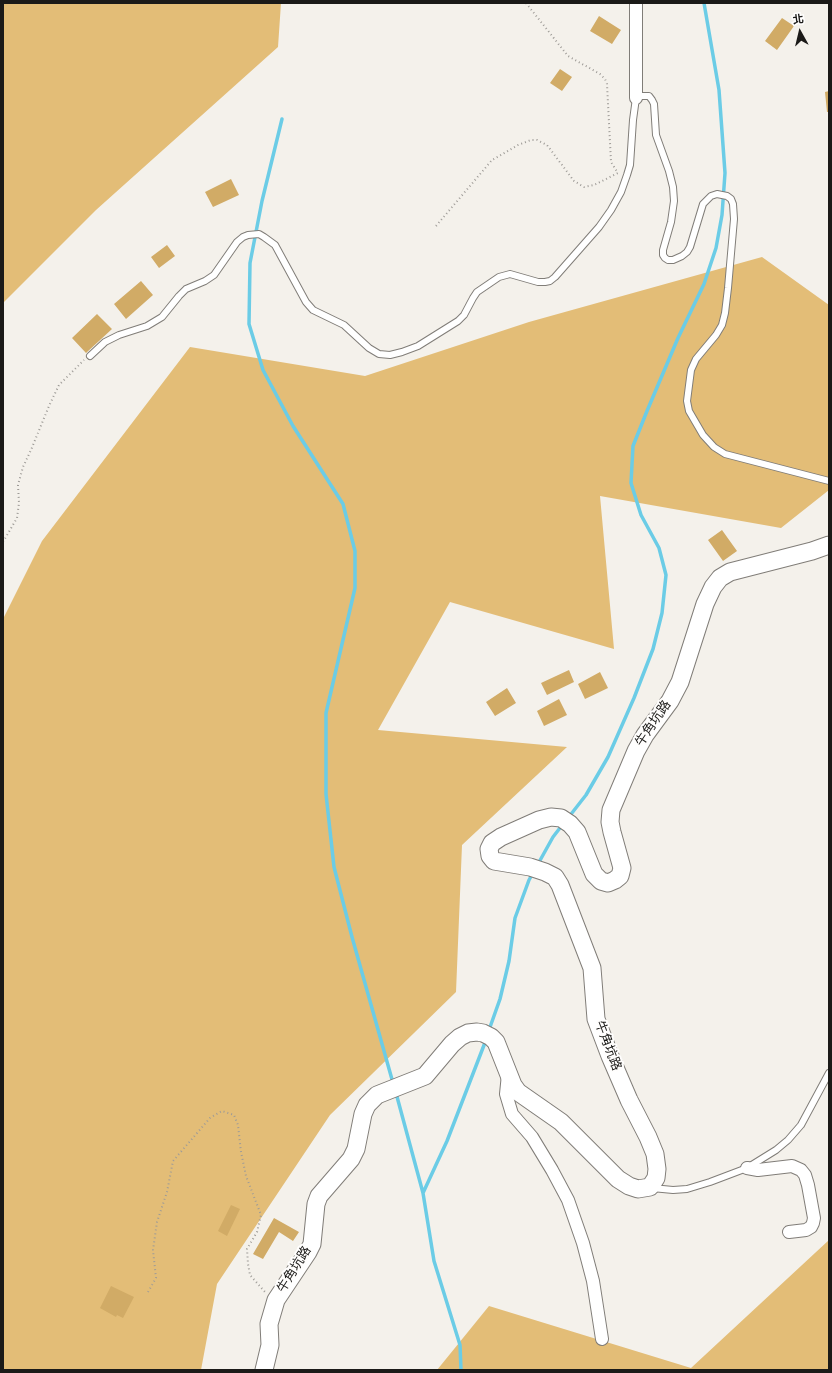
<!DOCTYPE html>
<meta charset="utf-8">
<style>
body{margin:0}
#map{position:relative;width:832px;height:1373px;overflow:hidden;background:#f4f1eb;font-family:"Source Sans 3","Noto Sans TC",sans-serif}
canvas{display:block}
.frame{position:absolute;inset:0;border:4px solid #1b1a18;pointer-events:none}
.north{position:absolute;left:780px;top:12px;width:40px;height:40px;-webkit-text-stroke:3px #fffefd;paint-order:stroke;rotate:352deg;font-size:11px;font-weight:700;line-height:16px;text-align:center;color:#1b1a18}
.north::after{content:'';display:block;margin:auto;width:14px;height:18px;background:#1b1a18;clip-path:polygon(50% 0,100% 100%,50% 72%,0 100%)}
</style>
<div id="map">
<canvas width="832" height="1373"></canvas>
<div class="frame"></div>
<div class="north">北</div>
</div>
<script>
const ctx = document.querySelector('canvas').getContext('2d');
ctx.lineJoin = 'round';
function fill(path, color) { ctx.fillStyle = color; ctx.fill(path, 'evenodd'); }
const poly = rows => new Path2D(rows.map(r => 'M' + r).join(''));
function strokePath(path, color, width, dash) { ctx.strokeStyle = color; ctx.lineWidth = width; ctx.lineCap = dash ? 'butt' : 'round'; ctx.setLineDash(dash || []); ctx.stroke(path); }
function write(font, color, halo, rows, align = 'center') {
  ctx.font = font + ' "Source Sans 3","Noto Sans TC",sans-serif'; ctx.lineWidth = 4; ctx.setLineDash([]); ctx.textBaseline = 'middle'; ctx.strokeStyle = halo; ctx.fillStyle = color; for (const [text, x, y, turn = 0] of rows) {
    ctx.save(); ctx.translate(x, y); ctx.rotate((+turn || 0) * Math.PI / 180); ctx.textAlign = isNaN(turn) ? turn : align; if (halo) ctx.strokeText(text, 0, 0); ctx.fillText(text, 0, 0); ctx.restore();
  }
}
fill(poly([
 [3,3,281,3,278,47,96,210,3,303],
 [762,257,829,305,829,490,781,528,600,496,614,649,450,602,378,730,567,747,462,845,456,992,330,1115,217,1284,201,1370,3,1370,3,619,42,541,190,347,365,376,529,322],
 [829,1240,829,1370,437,1370,489,1306,691,1368]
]), '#e3bd77');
strokePath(poly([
 [282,119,262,201,250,263,249,324,263,370,293,426,343,504,355,551,355,588,326,713,326,794,334,867,352,937,393,1083],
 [568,818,586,795,608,757,634,698,653,649,662,613,666,575,659,548,641,515,631,483,633,446,647,411,678,338,704,284,716,248,722,215,725,173,719,90,704,3],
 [538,864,553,837,563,824],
 [489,1030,500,999,509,961,515,918,529,880,533,873],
 [396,1093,423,1193,434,1261,460,1345,461,1370],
 [423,1193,447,1141,486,1040]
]), '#6bcce6', 3.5);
fill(poly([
 [599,16,621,30,612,44,590,31],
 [782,18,794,26,777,50,765,41],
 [560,69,572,77,562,91,550,83],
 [829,91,829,112,827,112,825,92],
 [231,179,239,195,213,207,205,192],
 [167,245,175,256,159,268,151,257],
 [141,281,153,295,126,319,114,304],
 [97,314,112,329,86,353,72,338],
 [722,530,737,551,723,561,708,540],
 [569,670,574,682,547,695,541,683],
 [600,672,608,688,585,699,578,684],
 [507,688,516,703,495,716,486,702],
 [559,699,567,715,544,726,537,711],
 [231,1205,240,1209,227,1236,218,1231],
 [274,1218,299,1232,293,1241,279,1232,263,1259,253,1254],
 [111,1286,134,1297,123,1318,117,1315,116,1317,100,1308]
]), '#d1ab66');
const lane = poly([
 [90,356,105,342,119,335,147,326,162,317,179,296,186,289,205,281,214,275,237,242,243,237,248,235,259,234,264,237,275,245,306,302,313,310,344,325,369,348,379,354,390,355,402,352,418,346,458,321,464,315,473,298,477,292,499,277,510,274,538,282,545,282,550,281,555,277,599,227,611,210,621,192,627,175,630,165,633,120,636,98,642,96,649,96,652,100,654,104,656,135,669,171,673,187,674,201,671,222,663,250,663,255,665,258,668,260,673,260,682,256,687,252,690,247,703,204,711,196,717,194,727,196,731,199,733,204,734,219,728,288,725,313,722,325,716,335,696,359,691,370,687,401,689,411,703,435,714,447,725,454,829,481],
 [652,1188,673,1190,687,1189,710,1182,747,1168,776,1150,788,1140,801,1125,829,1073]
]);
const street = poly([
 [636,3,636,98],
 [508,1074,506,1094,512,1114,532,1137,552,1170,568,1200,583,1243,593,1281,602,1339],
 [747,1168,758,1170,792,1166,801,1170,805,1175,808,1185,814,1218,813,1223,811,1227,806,1230,789,1232]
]);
const secondary = poly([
 [264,1370,270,1345,269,1324,276,1300,308,1252,312,1244,316,1204,319,1196,351,1159,356,1149,363,1114,367,1105,377,1095,425,1076,452,1044,460,1037,468,1033,477,1032,483,1033,491,1037,496,1042,513,1085,518,1092,561,1122,618,1179,629,1186,638,1189,650,1187,656,1178,657,1169,655,1154,648,1137,629,1100,610,1056,596,1019,592,968,560,885,555,877,545,872,530,867,494,861,490,856,489,849,492,843,501,837,539,820,551,817,561,818,570,824,577,832,594,874,601,881,608,883,615,880,620,876,622,868,612,832,610,822,611,810,636,751,645,735,670,701,680,682,705,604,713,587,720,578,730,572,812,551,829,545]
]);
strokePath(lane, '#807d78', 8);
strokePath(street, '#807d78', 14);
strokePath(secondary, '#807d78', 19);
strokePath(poly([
 [526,3,568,56,600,74,605,79,607,84,611,162,616,170,619,172],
 [436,226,492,160,518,145,531,140,537,140,547,145,574,181,584,187,594,185,618,173],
 [3,542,17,518,19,503,18,485,23,467,31,450,49,406,59,385,84,360],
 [148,1292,156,1278,153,1250,157,1222,167,1192,173,1161,210,1118,222,1111,234,1115,238,1125,241,1152,246,1176,261,1215,257,1232,247,1249,248,1264,250,1275,265,1292]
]), '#9e9b97', 2, [1, 3]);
strokePath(lane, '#fff', 6);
strokePath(street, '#fff', 12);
strokePath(secondary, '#fff', 17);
write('13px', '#1b1a18', '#fffefd', [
 ["牛角坑路",654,724,-56],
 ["牛角坑路",607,1046,69],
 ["牛角坑路",295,1270,-58]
]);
</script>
